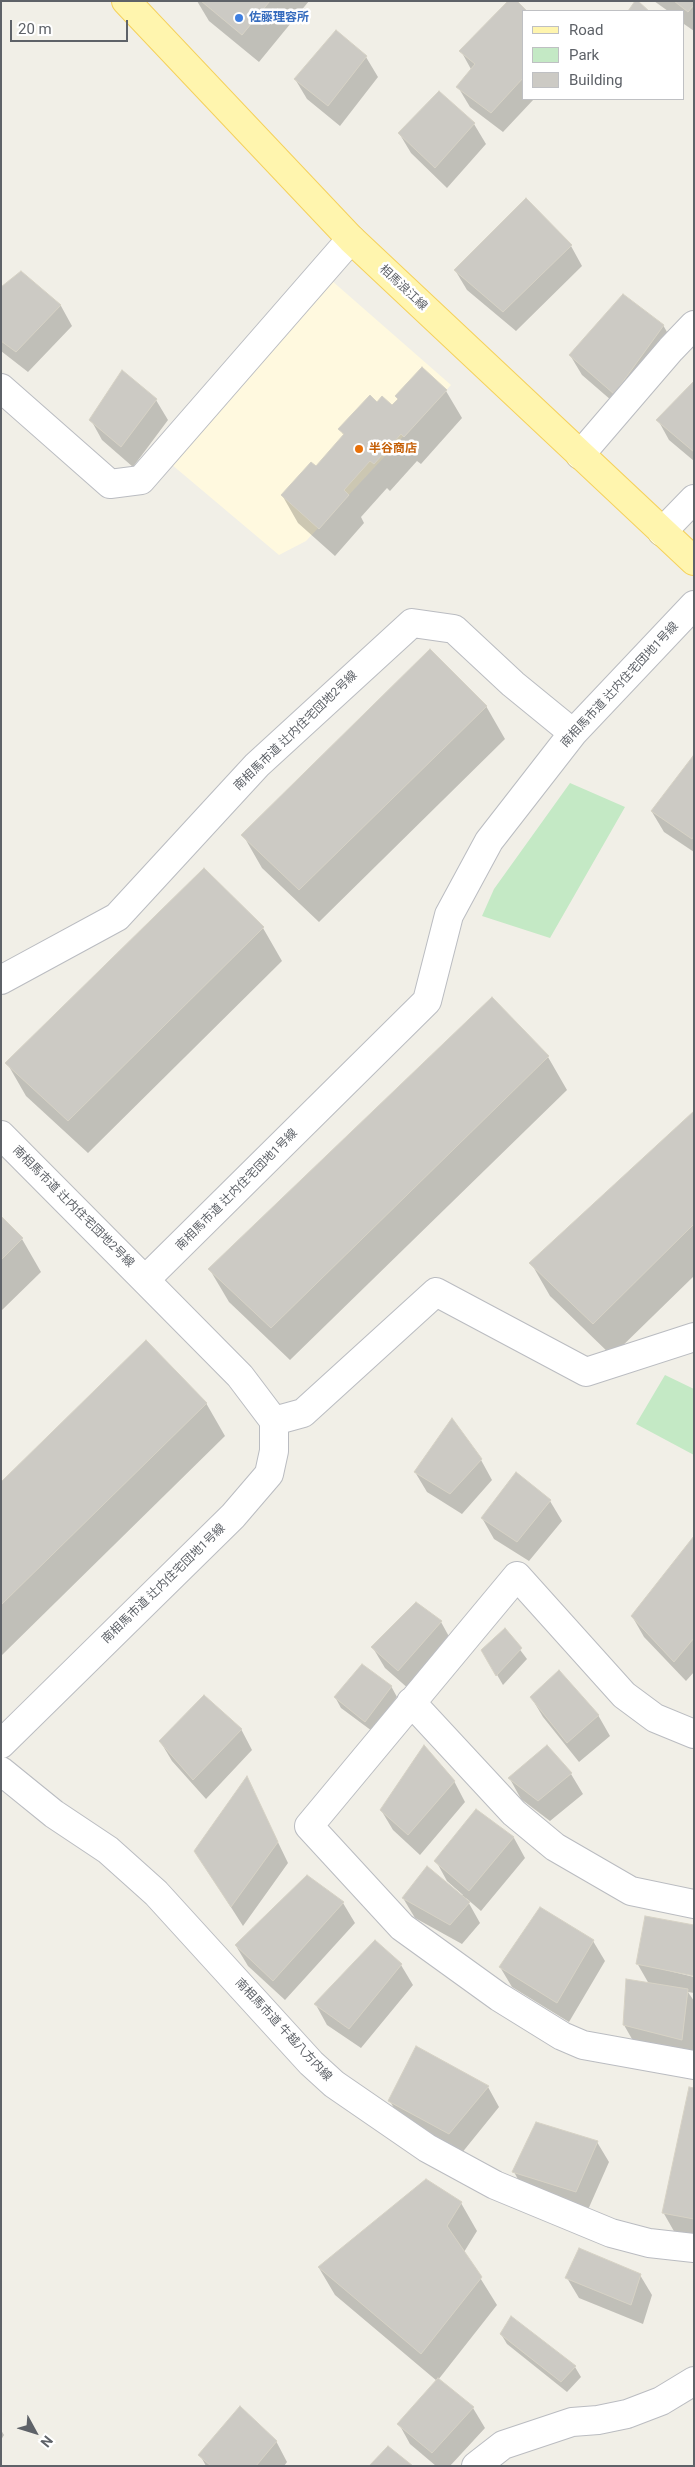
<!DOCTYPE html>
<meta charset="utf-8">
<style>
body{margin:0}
#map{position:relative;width:695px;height:2467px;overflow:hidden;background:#f1efe7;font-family:Roboto,sans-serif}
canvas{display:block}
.frame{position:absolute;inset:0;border:2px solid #5e6268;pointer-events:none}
.legend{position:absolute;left:522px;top:10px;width:162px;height:90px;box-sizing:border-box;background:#fff;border:1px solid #bfc0c3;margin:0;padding:6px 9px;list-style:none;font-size:15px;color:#5e6268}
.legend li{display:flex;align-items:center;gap:10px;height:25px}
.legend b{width:25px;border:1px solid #bfc0c3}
.north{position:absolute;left:10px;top:2407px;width:50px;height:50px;-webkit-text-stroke:4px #fff;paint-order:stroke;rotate:129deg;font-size:14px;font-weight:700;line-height:20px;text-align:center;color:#5e6268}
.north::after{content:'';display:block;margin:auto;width:18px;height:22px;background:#5e6268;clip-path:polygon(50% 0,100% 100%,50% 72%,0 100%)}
.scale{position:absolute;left:10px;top:20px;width:118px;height:22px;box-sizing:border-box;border:2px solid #5e6268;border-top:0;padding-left:6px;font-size:15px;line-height:18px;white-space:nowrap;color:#5e6268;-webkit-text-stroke:4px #fff;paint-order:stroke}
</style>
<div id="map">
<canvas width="695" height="2467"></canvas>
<div class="frame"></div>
<ul class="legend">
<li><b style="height:6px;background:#fff5ae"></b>Road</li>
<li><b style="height:14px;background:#c4e9c5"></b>Park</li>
<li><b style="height:14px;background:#cccac4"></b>Building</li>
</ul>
<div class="north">N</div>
<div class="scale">20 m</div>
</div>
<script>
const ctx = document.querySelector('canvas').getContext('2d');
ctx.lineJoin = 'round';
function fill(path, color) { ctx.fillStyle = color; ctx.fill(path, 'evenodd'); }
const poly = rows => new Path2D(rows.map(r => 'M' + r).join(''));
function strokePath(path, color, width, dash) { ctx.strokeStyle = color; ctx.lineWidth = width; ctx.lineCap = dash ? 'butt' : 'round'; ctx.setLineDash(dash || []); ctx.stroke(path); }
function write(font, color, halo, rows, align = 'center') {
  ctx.font = font + ' Roboto,"Noto Sans JP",sans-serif'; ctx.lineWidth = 5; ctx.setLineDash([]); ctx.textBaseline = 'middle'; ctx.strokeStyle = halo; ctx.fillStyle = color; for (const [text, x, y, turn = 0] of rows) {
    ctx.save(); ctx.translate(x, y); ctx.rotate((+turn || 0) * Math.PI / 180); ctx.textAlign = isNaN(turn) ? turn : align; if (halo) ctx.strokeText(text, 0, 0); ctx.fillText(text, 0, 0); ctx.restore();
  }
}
fill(poly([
 [331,280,451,385,306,541,279,555,171,464]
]), '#fff9df');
fill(poly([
 [570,783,625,807,550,938,482,916,494,889],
 [665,1375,694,1389,694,1455,636,1424]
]), '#c4e9c5');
fill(poly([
 [197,1,309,1,259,62,209,21],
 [515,1,525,11,524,99,534,99,503,132,470,107,458,87,472,71,461,51],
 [654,1,694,1,694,31,684,24,684,11,668,11],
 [336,32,366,57,378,77,340,126,307,99,295,79],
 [474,124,486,144,447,188,411,153,399,133],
 [571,246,582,266,516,331,467,290,455,270],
 [21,272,61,306,72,326,28,372,1,351,1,289],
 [663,325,675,346,626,413,582,375,570,355],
 [694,383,694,461,669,440,658,420],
 [446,391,462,418,421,464,417,461,390,491,387,488,361,517,364,523,335,556,298,523,282,495,316,468,344,436,340,429,392,407],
 [156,400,168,420,133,467,102,440,91,420],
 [486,706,505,739,319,922,262,868,243,835],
 [693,757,694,758,694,852,664,832,652,812],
 [263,928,282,961,88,1153,26,1096,7,1063],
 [548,1057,567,1090,290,1360,229,1302,210,1270],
 [694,1112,694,1276,612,1356,550,1296,531,1263],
 [1,1218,22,1239,41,1272,1,1311],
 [206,1403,225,1436,1,1656,1,1484],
 [481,1460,492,1480,462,1514,427,1492,415,1472],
 [516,1474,550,1501,562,1521,529,1561,494,1539,482,1518],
 [694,1538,694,1672,686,1681,644,1637,632,1616],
 [441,1622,452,1642,410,1690,385,1668,373,1648],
 [505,1630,527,1659,503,1685,483,1651],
 [391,1686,397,1697,372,1731,341,1708,335,1697],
 [531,1697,598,1715,610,1736,579,1762,543,1717],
 [241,1729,252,1750,206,1799,172,1761,160,1741],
 [547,1747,571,1774,583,1794,550,1821,521,1799,510,1779],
 [247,1778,288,1863,243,1926,195,1851],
 [454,1781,465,1802,420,1855,393,1830,381,1810],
 [476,1811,514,1838,525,1858,481,1911,466,1898,480,1923,462,1944,415,1918,403,1898,463,1895,447,1881,436,1861],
 [343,1903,355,1923,285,2000,248,1966,236,1946],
 [593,1941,605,1961,569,2022,512,1987,500,1967],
 [375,1942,401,1965,413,1985,361,2048,327,2025,316,2005],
 [637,1963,694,1977,694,1993,688,1992,694,2001,694,2054,636,2046,624,2025,649,1984],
 [488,2087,499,2107,461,2154,401,2121,390,2101],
 [694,2089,694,2243,679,2240,663,2212],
 [597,2142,609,2162,587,2212,525,2192,514,2172],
 [426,2181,461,2203,477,2231,464,2252,497,2305,438,2380,473,2408,485,2428,450,2466,436,2466,410,2444,399,2424,437,2381,335,2295,319,2268],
 [640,2275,652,2295,643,2324,579,2298,567,2278],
 [501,2334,575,2367,581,2377,567,2392,507,2344],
 [1,2430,4,2435,1,2440],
 [276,2441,287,2462,284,2466,206,2466,200,2455]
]), '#0003');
const building = poly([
 [201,1,270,1,242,35,201,1],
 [508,1,517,1,527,11,524,11,524,77,491,113,456,87,475,64,459,51,508,1],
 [635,1,638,1,649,11,628,11,635,1],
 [674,1,694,1,694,5,688,12,674,1],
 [336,30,367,56,328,106,294,79,336,30],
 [439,91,475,123,435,168,398,133,439,91],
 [526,198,572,245,503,312,454,270,526,198],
 [21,271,61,305,16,352,1,341,1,287,21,271],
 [623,294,664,325,614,394,569,355,623,294],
 [422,367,447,390,404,437,401,434,374,464,370,461,344,490,349,495,319,529,281,495,311,462,316,466,344,434,338,429,370,395,377,402,382,396,392,405,398,399,395,396,422,367],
 [122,370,157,399,121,447,89,420,122,370],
 [694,381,694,452,656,420,694,381],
 [430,649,487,706,299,890,241,835,430,649],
 [693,756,694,836,692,839,651,811,693,756],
 [204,868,264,927,68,1121,5,1063,204,868],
 [492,997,549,1056,271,1328,208,1269,492,997],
 [694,1111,694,1224,593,1324,529,1263,694,1111],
 [1,1216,23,1238,1,1260,1,1216],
 [146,1340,207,1403,1,1605,1,1482,146,1340],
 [452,1418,482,1459,450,1494,414,1472,452,1418],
 [516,1472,551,1500,517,1542,481,1518,516,1472],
 [694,1536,694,1638,674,1662,631,1616,694,1536],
 [416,1602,442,1621,398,1671,371,1647,416,1602],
 [505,1628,522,1648,496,1676,481,1650,505,1628],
 [362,1664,392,1686,365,1722,334,1697,362,1664],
 [559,1670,599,1715,567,1743,530,1697,559,1670],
 [204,1695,242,1729,193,1780,159,1741,204,1695],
 [424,1745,455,1781,408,1835,380,1810,424,1745],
 [547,1745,572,1773,538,1801,508,1778,547,1745],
 [247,1776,278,1842,231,1907,194,1851,247,1776],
 [476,1809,514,1837,469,1891,434,1861,476,1809],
 [427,1866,470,1902,450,1925,402,1898,427,1866],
 [307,1875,344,1902,273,1981,235,1945,307,1875],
 [540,1907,594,1940,557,2003,499,1967,540,1907],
 [645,1916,694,1925,694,1976,636,1964,645,1916],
 [375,1940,402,1964,349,2029,314,2004,375,1940],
 [626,1979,688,1989,682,2040,623,2025,626,1979],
 [416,2046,489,2086,449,2134,388,2101,416,2046],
 [689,2087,694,2088,694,2219,662,2213,689,2087],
 [536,2122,598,2141,576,2192,512,2172,536,2122],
 [426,2179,462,2202,447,2226,482,2277,421,2354,318,2267,426,2179],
 [579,2248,641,2274,631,2305,565,2278,579,2248],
 [511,2316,576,2366,561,2382,500,2334,511,2316],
 [438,2378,474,2407,432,2453,397,2424,438,2378],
 [240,2406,277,2441,256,2466,211,2466,198,2455,240,2406],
 [388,2446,413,2466,369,2466,388,2446]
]);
fill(building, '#cccac4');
strokePath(building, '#d6d2c5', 1);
const minor = poly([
 [1,388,110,484,141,480,351,239],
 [580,455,671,349,694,325],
 [662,532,694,499],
 [1,980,117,917,257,765,412,623,454,629,513,684,573,733],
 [1,1135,145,1280],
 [274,1421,303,1413,436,1292,586,1372,694,1337],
 [411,1702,514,1813,555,1847,631,1891,694,1904],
 [694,1734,655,1718,624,1695,517,1576,309,1826,402,1927,499,1997,562,2036,583,2045,694,2065],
 [1,1744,233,1516,269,1474,274,1451,274,1421,240,1376,145,1280,427,1001,449,915,489,841,573,733,694,605],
 [1,1771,54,1814,108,1850,156,1893,311,2063,334,2084,427,2148,495,2185,611,2233,649,2243,694,2248],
 [476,2466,503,2445,572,2422,598,2420,627,2414,661,2401,694,2381]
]);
const major = poly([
 [126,1,351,239,694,561]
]);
strokePath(minor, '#babcc1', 30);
strokePath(major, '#f5d15c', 30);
strokePath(minor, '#fff', 28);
strokePath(major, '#fff5ae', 28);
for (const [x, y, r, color] of [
 [239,18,5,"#3f7fe0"],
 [359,449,5,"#e8710a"]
]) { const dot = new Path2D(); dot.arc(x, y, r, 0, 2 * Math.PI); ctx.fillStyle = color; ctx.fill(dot); strokePath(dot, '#fff', 2); }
write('bold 12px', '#366cbe', '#fff', [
 ["佐藤理容所",249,18]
], 'left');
write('12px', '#5e6268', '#fff', [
 ["相馬浪江線",403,288,43],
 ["南相馬市道 辻内住宅団地1号線",620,685,-47],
 ["南相馬市道 辻内住宅団地2号線",296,731,-44],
 ["南相馬市道 辻内住宅団地1号線",237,1190,-45],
 ["南相馬市道 辻内住宅団地2号線",73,1207,45],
 ["南相馬市道 辻内住宅団地1号線",164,1584,-44],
 ["南相馬市道 牛越八方内線",283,2030,47]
]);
write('bold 12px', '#c56008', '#fff', [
 ["半谷商店",369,449]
], 'left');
</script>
